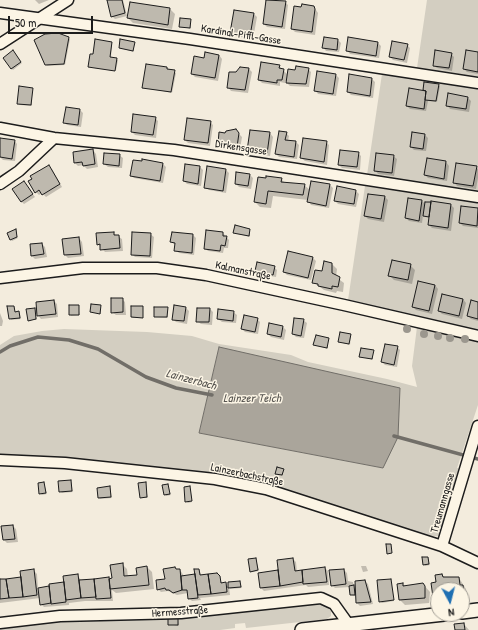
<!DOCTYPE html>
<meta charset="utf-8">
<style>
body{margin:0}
#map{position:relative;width:478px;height:630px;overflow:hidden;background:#f3ecdd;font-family:"Patrick Hand",sans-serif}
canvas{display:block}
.north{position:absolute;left:430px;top:582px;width:40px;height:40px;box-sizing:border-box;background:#fcf5e5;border:1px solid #a29e95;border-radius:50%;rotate:173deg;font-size:11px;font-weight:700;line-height:16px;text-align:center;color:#1c1c1c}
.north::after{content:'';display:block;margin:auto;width:14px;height:18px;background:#1f6fb2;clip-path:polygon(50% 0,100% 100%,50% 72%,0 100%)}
.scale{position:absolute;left:8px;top:16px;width:85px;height:18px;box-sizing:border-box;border:2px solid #1c1c1c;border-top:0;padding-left:5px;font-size:12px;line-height:14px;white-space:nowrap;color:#1c1c1c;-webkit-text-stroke:3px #fcf5e5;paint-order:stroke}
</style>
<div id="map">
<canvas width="478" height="630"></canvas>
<div class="north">N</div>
<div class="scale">50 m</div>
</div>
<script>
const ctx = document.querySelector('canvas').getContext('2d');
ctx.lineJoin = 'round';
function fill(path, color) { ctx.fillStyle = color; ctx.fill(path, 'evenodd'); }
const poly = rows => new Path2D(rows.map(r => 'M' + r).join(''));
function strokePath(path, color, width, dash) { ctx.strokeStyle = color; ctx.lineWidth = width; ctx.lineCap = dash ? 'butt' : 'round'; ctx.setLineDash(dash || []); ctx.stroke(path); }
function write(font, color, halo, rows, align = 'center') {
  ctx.font = font + ' "Patrick Hand",sans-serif'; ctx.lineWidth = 3; ctx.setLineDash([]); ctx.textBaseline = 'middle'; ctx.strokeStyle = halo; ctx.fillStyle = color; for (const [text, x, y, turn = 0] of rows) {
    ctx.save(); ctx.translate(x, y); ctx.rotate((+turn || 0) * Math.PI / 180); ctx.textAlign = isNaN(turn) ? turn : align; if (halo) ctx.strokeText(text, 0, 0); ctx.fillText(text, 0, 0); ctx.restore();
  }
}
fill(poly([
 [427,0,478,0,478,77,417,68],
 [382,74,478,89,478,192,367,175],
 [365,186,478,203,478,330,348,300],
 [417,327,478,341,478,405,457,468,460,469,439,536,424,537,362,514,294,493,97,463,0,455,0,345,14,336,42,331,64,329,147,332,192,336,219,344,291,355,308,362,387,379,417,387,412,366],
 [219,347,383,468,199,433],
 [306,602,322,603,331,611,331,616,327,619,246,628,245,623,235,624,235,628,220,630,0,630,0,627,66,620]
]), '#d3cec1');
const water = poly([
 [219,347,400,388,398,437,383,468,199,433,219,347]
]);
fill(water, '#aaa59b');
strokePath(water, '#716e68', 1);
fill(poly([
 [35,0,49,0,39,4],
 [108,0,123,0,127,16,115,19,112,16],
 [267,0,285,2,288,5,285,29,267,27,264,24],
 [314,7,318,13,315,35,295,32,292,29],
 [170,9,175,14,172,29,133,23,128,18],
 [254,14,257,17,253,39,234,36,231,33],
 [190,20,191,29,180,26],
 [68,38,70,39,65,65,47,66,46,65],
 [338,40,341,43,339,52,326,51,323,47],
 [112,43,111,58,118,60,116,70,89,66,94,56],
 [134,43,134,52,120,48],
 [378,43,381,46,379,58,350,54,347,50],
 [407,45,410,48,407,63,393,60,390,57],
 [14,53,22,63,13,70,11,68],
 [478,53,478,74,467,72,464,69],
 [451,54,454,57,452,71,437,68,434,65],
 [219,55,222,59,218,81,195,77,192,74,205,59],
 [279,66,288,75,296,71,308,69,311,72,309,87,290,86,285,81,285,83,280,82,280,86,262,83,259,80],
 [167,68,176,73,172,93,143,87],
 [249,69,252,72,248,93,231,91,228,87,237,73],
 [336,75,339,78,336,96,318,94,315,90],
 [372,79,375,82,373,98,351,95,348,92],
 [425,83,440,86,437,102,428,101,426,111,410,109,407,106,424,91],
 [32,89,32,106,20,105,18,104],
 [468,98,471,101,469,112,450,109,447,105],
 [66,108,80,110,83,113,81,127,67,125,64,122],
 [155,118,158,121,156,138,135,135,132,132],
 [210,122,213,125,210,146,188,143,185,140],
 [235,130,242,137,240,149,222,147,219,144,226,134],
 [251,131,270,133,273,137,270,156,251,153,248,150],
 [286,133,289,136,288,141,296,142,299,145,297,159,279,157,276,154],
 [425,135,428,138,426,151,414,150,411,147],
 [0,139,14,140,17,144,15,161,3,160,0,157],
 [326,142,329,145,327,165,305,161,301,158],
 [93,150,96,154,98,167,87,169,83,165,78,166,75,163],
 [358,153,361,156,360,170,342,168,339,165],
 [119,155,123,158,122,168,108,167,104,164],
 [393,156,397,159,394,176,378,174,375,170],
 [427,159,446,162,449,166,447,181,428,178,425,175],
 [163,164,166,167,163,183,134,178,131,175],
 [200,167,203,170,201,186,187,184,184,181],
 [476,167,478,169,478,178,476,189,457,186,454,182],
 [52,169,62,187,46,197,42,193,39,195,36,192,34,179],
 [226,170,229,173,226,193,209,190,205,187],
 [250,175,253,178,251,189,239,187,236,184],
 [281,179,286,184,304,185,310,190,330,185,333,188,329,208,311,205,308,200,273,196,271,208,260,207,255,202],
 [26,185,35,197,24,204,21,201],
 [356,191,359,194,356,207,338,204,335,201],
 [385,197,388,200,384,222,368,219,365,216],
 [422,201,426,205,451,205,454,208,451,231,432,228,429,225,430,218,423,215,422,223,409,221,406,218],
 [462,207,478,209,478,228,463,226,460,223],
 [250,229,250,237,234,233],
 [15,230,18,238,12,241,11,240],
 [113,233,122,239,123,251,105,252,98,244],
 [173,233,193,235,196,238,194,255,179,253,176,250,176,245,171,242],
 [223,233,229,240,228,248,224,248,223,253,208,251,205,248],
 [150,234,154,237,152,258,135,257,132,254],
 [79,238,82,242,84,256,68,258,65,255],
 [42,244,45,247,47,257,35,259,32,256],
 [313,258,316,261,311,280,287,275,284,272],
 [332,264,337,269,336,277,344,283,343,292,337,291,336,293,324,290,313,282],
 [410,265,415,270,412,284,394,280,389,275],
 [274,267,277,270,276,277,259,274,256,271],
 [419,282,435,285,438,289,432,314,416,310,413,307],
 [442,295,463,299,466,303,462,319,442,314,439,311],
 [122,299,125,302,126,315,116,315,112,312],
 [54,301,57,304,58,317,41,319,36,313,37,320,28,320,34,309,38,312],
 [478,303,478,321,471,319,468,316],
 [78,306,80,315,71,316,70,314],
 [100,306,101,314,91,312],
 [8,307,14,307,15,313,20,314,21,319,11,320],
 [143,307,143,318,133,318,132,317],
 [167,308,168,318,155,317],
 [186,308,189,311,187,324,176,322,173,319],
 [210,309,213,312,212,325,201,324,197,321],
 [233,312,237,315,236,323,222,322,218,319],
 [0,313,3,321,2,326,0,326],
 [257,319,260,322,258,334,245,332,242,329],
 [303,320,307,323,304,338,296,337,293,334],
 [283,327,286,330,284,340,271,337,268,334],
 [351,335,350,345,339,342],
 [328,339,328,349,315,345],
 [397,347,400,350,397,367,385,365,382,362],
 [373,351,373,360,361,356],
 [283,470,283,476,276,473],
 [71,481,73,492,62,493,60,491],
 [44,483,47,494,42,495,40,493],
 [145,484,148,498,142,498,141,497],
 [168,485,171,495,166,496,165,494],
 [110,487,112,498,100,499,99,498],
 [190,487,192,502,188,503,186,501],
 [13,526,16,529,18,542,7,543,4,540,3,527],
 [428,558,430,565,425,566,424,564],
 [256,559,259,571,252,572,251,571],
 [293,559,296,562,297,572,325,568,328,571,329,585,308,587,306,585,264,591,261,588,260,574,279,571],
 [122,564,127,569,128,577,138,576,147,567,152,572,154,589,116,593,112,590,113,601,85,601,69,603,69,605,44,607,41,604,40,598,0,603,0,580,22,577,33,570,37,574,38,589,65,583,77,575,81,580,113,579],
 [361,566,366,566,368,571,363,572],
 [180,570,184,576,196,575,199,570,202,576,216,574,223,584,229,587,240,582,242,588,230,589,229,587,230,595,200,598,201,600,192,601,189,598,188,593,177,595,168,591,161,592,158,589],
 [344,570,347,573,348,581,353,582,355,593,365,581,368,584,373,604,360,606,357,603,356,596,351,595,350,587,335,588,332,585],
 [442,575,446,578,459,578,466,589,467,596,462,597,462,590,438,590,437,600,434,596,437,583],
 [391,580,394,601,382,603,380,601],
 [403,584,405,587,423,584,430,592,429,603,405,605,400,600,398,585],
 [178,619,179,626,169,624],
 [464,624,469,630,456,630]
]), '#0003');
strokePath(poly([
 [0,352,10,346,38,337,69,340,98,349,146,377,176,388,212,395],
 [394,436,478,459]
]), '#716e68', 3.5);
const building = poly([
 [107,0,122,0,125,13,111,17,107,0],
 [266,0,286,1,282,27,263,24,266,0],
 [130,2,170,8,168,25,127,18,130,2],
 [302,4,314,6,315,9,312,32,291,29,294,6,301,7,302,4],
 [234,10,254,13,250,36,230,33,234,10],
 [180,18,191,19,190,28,179,27,180,18],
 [58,33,69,37,64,64,45,65,34,40,45,34,58,33],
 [324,37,338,39,337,50,322,48,324,37],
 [348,37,378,42,376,56,346,51,348,37],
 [95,39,112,42,110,57,117,58,115,71,88,67,90,54,93,54,95,39],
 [120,39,135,42,133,51,119,48,120,39],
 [392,41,408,44,404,60,389,57,392,41],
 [13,50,21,62,11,69,3,58,13,50],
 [435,50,452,53,449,68,433,66,435,50],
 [466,50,478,52,478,72,463,69,466,50],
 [205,52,219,55,215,78,191,74,194,56,204,58,205,52],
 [261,62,280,65,279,68,284,69,282,80,277,80,277,83,258,80,261,62],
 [146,64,167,67,167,69,175,70,171,92,142,88,146,64],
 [296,66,309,68,306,84,286,83,288,69,295,70,296,66],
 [240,67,249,68,245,90,227,88,229,72,236,72,240,67],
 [317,71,336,74,333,94,314,91,317,71],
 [349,74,372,78,370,96,347,92,349,74],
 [424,82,439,84,436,101,425,100,426,91,423,90,424,82],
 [19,86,33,88,31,105,17,104,19,86],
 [409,88,426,91,424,109,406,106,409,88],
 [448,93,468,97,466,109,446,106,448,93],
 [66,107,80,109,78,125,63,123,66,107],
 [133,114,156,117,153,135,131,132,133,114],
 [187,118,211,121,208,143,184,140,187,118],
 [236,129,239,133,237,147,218,144,219,132,225,133,226,131,236,129],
 [250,130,270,132,267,154,247,151,250,130],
 [279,131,287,132,285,140,296,141,294,157,275,154,279,131],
 [412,132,425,134,423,149,410,147,412,132],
 [0,138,15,140,12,159,0,157,0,138],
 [303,138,327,141,324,162,300,158,303,138],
 [93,149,95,164,83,166,82,162,74,163,73,152,93,149],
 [340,150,359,152,357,167,338,165,340,150],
 [104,153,120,154,119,166,103,164,104,153],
 [376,153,394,155,392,173,374,171,376,153],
 [427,158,446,161,444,179,424,175,427,158],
 [142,159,163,163,160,181,130,176,133,160,142,161,142,159],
 [456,163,477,166,473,186,453,183,456,163],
 [185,164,200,166,198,184,183,181,185,164],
 [49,165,60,184,42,195,39,190,35,193,28,181,32,179,30,176,49,165],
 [207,166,226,169,223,191,204,188,207,166],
 [236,172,250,174,248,186,235,184,236,172],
 [266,176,282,178,281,182,305,184,303,195,268,191,266,204,254,202,258,177,266,178,266,176],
 [24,181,33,194,21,202,12,189,24,181],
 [311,181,330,184,326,206,307,202,311,181],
 [337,186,356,190,354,204,334,201,337,186],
 [368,194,385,196,381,219,364,216,368,194],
 [408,198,422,200,419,221,405,218,408,198],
 [431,201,451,204,448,228,428,225,431,201],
 [425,202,431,202,429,217,423,216,425,202],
 [461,206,478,208,477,226,459,223,461,206],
 [235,225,250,229,249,236,233,233,235,225],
 [16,229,17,237,10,240,7,233,16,229],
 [206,230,223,232,223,236,227,236,225,246,221,245,220,251,204,249,206,230],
 [114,232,114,235,119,235,120,248,100,250,100,244,97,245,96,233,114,232],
 [132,232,151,233,150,256,131,255,132,232],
 [172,232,193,234,192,253,174,251,175,243,170,242,172,232],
 [79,237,81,254,64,255,62,239,79,237],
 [42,243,44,254,31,256,30,244,42,243],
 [288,251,313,257,308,278,283,272,288,251],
 [392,260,411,264,408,280,388,276,392,260],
 [324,261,332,263,332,273,340,277,338,287,332,286,332,289,318,286,318,284,312,283,315,270,322,271,324,261],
 [257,262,275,266,273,275,255,271,257,262],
 [418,281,435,285,429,311,412,307,418,281],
 [442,294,463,299,459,316,438,311,442,294],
 [111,298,123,298,123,312,111,313,111,298],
 [54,300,56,314,37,316,36,302,54,300],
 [471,300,478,302,478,319,467,316,471,300],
 [91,304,101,305,100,314,90,312,91,304],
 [69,305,79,305,79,315,69,315,69,305],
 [174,305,186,307,184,321,172,320,174,305],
 [7,306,14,306,15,312,19,311,20,318,9,319,7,306],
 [131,306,143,306,143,318,131,317,131,306],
 [154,307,168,307,167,317,154,317,154,307],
 [35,308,36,319,28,321,26,309,35,308],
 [197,308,210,308,209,322,196,322,197,308],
 [218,309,234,311,233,321,217,319,218,309],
 [244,315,258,318,255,332,241,329,244,315],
 [294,318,304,319,301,336,292,334,294,318],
 [269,323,283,326,281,337,267,334,269,323],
 [340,332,351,334,349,344,338,342,340,332],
 [316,335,329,338,327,348,313,345,316,335],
 [385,344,398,346,394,365,381,362,385,344],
 [361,348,374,350,372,359,359,357,361,348],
 [277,467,284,469,282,475,275,474,277,467],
 [71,480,72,491,59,492,58,481,71,480],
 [44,482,46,493,39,494,38,483,44,482],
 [146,482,147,497,140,498,138,483,146,482],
 [168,484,170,494,164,495,162,485,168,484],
 [110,486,111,497,98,498,97,488,110,486],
 [190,486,192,501,185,502,184,487,190,486],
 [13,525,15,539,3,540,1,526,13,525],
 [386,544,391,544,392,553,387,554,386,544],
 [422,557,428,557,429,564,423,565,422,557],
 [256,558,258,570,250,572,248,559,256,558],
 [293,558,295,571,302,570,303,582,280,586,277,560,293,558],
 [123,563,124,576,137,575,136,568,147,566,149,585,110,589,109,579,112,578,110,565,123,563],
 [175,567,176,569,180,569,182,590,173,593,169,590,166,590,165,588,157,590,156,580,165,579,163,569,175,567],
 [325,567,327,582,303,584,302,570,325,567],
 [34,569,37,595,23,597,20,571,34,569],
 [194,569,199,569,200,575,208,574,211,594,198,595,194,569],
 [344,569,346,584,331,586,329,570,344,569],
 [278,570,280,586,260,588,258,573,278,570],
 [217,573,220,576,221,583,226,582,227,592,211,594,208,574,217,573],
 [78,574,81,598,66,600,63,576,78,574],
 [195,574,198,598,188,599,187,590,182,590,181,576,195,574],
 [442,574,443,577,459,577,460,585,463,585,464,593,462,593,462,590,438,590,438,596,433,597,431,583,436,582,435,575,442,574],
 [21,577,23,597,9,598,6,579,21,577],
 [109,577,111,598,96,599,94,579,109,577],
 [0,579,6,579,9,598,0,599,0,579],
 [94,579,96,597,81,598,79,580,94,579],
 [391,579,394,600,379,602,377,580,391,579],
 [365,580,371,602,356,603,355,581,365,580],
 [240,581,241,587,228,588,228,582,240,581],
 [64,582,66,602,51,604,49,584,64,582],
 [403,583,403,586,423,583,425,586,425,598,399,600,397,584,403,583],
 [354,585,355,595,350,595,349,586,354,585],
 [49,586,51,603,40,605,38,588,49,586],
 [168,618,178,618,178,625,168,625,168,618],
 [464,623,465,630,455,630,454,624,464,623]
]);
fill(building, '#beb9ae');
strokePath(building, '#1c1c1c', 1);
const minor = poly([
 [0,13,190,39,478,83],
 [0,44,68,0],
 [0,128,54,138,174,150,478,197],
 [0,184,19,171,54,138],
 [0,278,83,268,157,268,206,275,344,305,478,336],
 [0,460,65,463,215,479,266,489,442,546,478,563],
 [442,546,478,426],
 [0,623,60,616,181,613,321,598,334,604,349,625]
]);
const tertiary = poly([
 [462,612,478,610],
 [302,630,444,614]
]);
strokePath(minor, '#1c1c1c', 13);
strokePath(tertiary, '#1c1c1c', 16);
strokePath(minor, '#fcf5e5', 10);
strokePath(tertiary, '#fcf5e5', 13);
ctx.fillStyle = '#9b978e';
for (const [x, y] of [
 [407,329],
 [424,334],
 [438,336],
 [450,338],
 [465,339]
]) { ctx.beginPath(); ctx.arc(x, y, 4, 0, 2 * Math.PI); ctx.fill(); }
write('11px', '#1c1c1c', '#fcf5e5', [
 ["Kardinal-Piffl-Gasse",241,35,9],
 ["Dirkensgasse",241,148,9],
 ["Kalmanstraße",243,271,12],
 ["Lainzerbachstraße",247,475,12],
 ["Treumanngasse",443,503,-74],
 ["Hermesstraße",180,612,-4]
]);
write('italic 12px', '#55534f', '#fcf5e5', [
 ["Lainzerbach",191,380,15],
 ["Lainzer Teich",252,399]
]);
</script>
